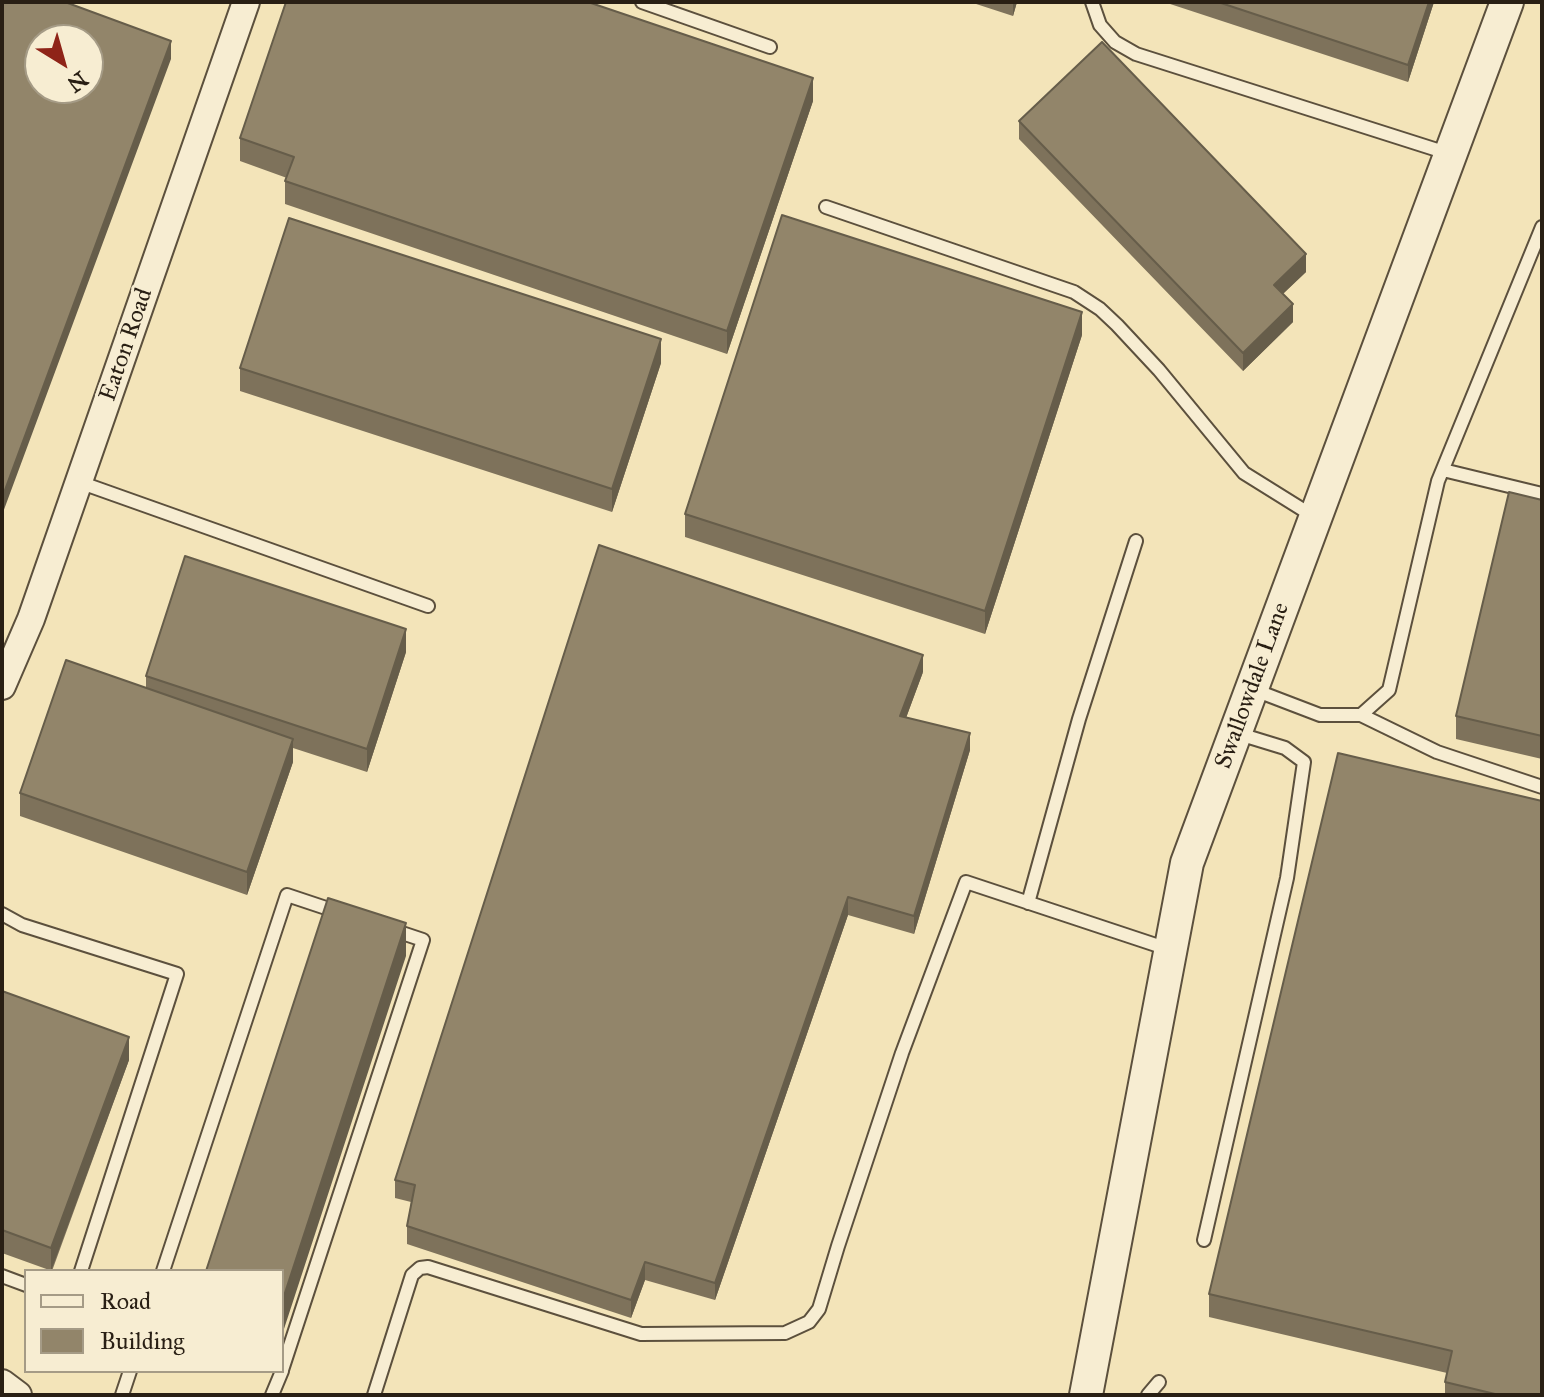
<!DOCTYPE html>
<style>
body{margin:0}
#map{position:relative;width:1544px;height:1397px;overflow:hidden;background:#f3e4b9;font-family:"IM FELL Great Primer",serif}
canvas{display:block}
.frame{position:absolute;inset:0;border:4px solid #291f14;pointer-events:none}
.legend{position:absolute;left:24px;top:1269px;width:260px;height:104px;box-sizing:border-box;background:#f7edd2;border:2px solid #a59b86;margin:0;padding:10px 14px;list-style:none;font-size:24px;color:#291f14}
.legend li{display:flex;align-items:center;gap:16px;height:40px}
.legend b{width:40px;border:2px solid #a59b86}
.north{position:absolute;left:24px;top:24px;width:80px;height:80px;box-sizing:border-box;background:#f7edd2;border:2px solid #a59b86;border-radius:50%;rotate:143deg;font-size:22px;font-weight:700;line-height:32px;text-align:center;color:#291f14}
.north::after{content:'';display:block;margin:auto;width:28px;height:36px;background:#8f2418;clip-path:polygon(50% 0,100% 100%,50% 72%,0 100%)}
</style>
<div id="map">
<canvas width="1544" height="1397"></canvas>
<div class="frame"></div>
<ul class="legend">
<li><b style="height:10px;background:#f7edd2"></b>Road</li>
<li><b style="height:22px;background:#92856a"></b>Building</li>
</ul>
<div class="north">N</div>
</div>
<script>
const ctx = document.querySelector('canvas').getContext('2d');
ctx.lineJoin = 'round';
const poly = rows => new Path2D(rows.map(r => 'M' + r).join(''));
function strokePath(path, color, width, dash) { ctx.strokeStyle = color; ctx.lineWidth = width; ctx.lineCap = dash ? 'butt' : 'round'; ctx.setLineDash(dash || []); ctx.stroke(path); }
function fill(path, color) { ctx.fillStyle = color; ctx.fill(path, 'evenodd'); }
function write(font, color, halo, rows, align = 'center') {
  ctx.font = font + ' "IM FELL Great Primer",serif'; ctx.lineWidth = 6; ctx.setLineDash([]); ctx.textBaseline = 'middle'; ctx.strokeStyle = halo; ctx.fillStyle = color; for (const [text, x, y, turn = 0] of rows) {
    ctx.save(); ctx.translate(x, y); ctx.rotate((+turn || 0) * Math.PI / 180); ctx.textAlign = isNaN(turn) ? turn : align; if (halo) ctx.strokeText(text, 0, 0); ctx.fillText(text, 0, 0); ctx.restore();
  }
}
const service = poly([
 [642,2,770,47],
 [1092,2,1100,25,1115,42,1136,54,1450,154],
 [826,207,1074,292,1100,309,1117,325,1159,370,1244,473,1313,516],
 [1443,470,1542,494],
 [79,482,428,606],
 [1252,689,1320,715,1361,715,1389,690,1438,481,1542,227],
 [1361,715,1437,752,1542,787],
 [1028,903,1079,719,1136,541],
 [2,914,22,925,177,974,81,1271],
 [1204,1240,1287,878,1304,762,1285,748,1236,733],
 [163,1271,287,895,338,912],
 [2,1276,26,1285],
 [282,1370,423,940,393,930],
 [122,1395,130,1371],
 [272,1395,282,1371],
 [374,1395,412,1275,420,1268,428,1267,641,1334,785,1333,809,1322,819,1309,838,1246,902,1053,966,882,1168,949],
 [1148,1395,1159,1382]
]);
const minor = poly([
 [2,686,31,619,246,2],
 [2,1383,18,1395]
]);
const tertiary = poly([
 [1086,1395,1187,863,1507,2]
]);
strokePath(service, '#5c503d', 16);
strokePath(minor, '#5c503d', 30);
strokePath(tertiary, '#5c503d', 36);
strokePath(service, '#f7edd2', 12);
strokePath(minor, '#f7edd2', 26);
strokePath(tertiary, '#f7edd2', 32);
fill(poly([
 [970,2,1017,2,1013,16],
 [1164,2,1434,2,1408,82],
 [813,101,727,354,285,204,285,181,287,178,240,161,240,138],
 [1019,121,1306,272,1283,294,1293,322,1243,371,1019,139],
 [1082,335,985,634,685,537,685,514],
 [661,363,612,512,240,391,240,368],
 [1542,500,1542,759,1456,739,1456,716],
 [406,652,367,772,293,748,293,762,247,895,20,816,20,793,146,688,146,676],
 [923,672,906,718,970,750,914,934,848,915,715,1300,645,1280,631,1318,407,1244,407,1226,411,1202,395,1198,395,1180],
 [1338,753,1542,1395,1445,1395,1445,1382,1447,1373,1209,1317,1209,1294],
 [2,991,129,1060,52,1271,2,1253]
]), '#7e725b');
fill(poly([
 [1013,2,1017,2,1013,16],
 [1429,2,1434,2,1408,82,1408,65],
 [171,41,171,59,2,515,2,498],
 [813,78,813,101,727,354,727,331],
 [1306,254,1306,272,1274,302,1274,285],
 [1293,304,1293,322,1243,371,1243,353],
 [1082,312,1082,335,985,634,985,611],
 [661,339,661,363,612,512,612,489],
 [406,629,406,652,367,772,367,749],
 [923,655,923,672,900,734,900,716],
 [970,733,970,750,914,934,914,916],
 [293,739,293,762,247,895,247,872],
 [848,897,848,915,715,1300,715,1283],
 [406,923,406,956,282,1335,282,1302],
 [129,1037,129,1060,51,1271,51,1248],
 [645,1262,645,1280,631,1318,631,1300]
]), '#665d4a');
const building = poly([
 [2,2,65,2,171,41,2,498,2,2],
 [40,40,88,40,88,88,40,88,40,40],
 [286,2,588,2,813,78,727,331,285,181,294,157,240,138,286,2],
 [1218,2,1429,2,1408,65,1218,2],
 [1102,42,1306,254,1274,285,1293,304,1243,353,1019,121,1102,42],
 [782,215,1082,312,985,611,685,514,782,215],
 [289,218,661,339,612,489,240,368,289,218],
 [1509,492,1542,500,1542,736,1456,716,1509,492],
 [599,545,923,655,900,716,970,733,914,916,848,897,715,1283,645,1262,631,1300,407,1226,415,1185,395,1180,599,545],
 [185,556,406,629,367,749,146,676,185,556],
 [66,660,293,739,247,872,20,793,66,660],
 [1338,753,1542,801,1542,1395,1495,1395,1495,1394,1445,1382,1452,1351,1209,1294,1338,753],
 [328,898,406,923,282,1302,282,1271,206,1271,328,898],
 [2,991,129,1037,51,1248,2,1230,2,991]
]);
fill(building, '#92856a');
strokePath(building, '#665d4a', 2);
write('24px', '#291f14', '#f7edd2', [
 ["Eaton Road",127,345,-71],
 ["Swallowdale Lane",1253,686,-70]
]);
</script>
